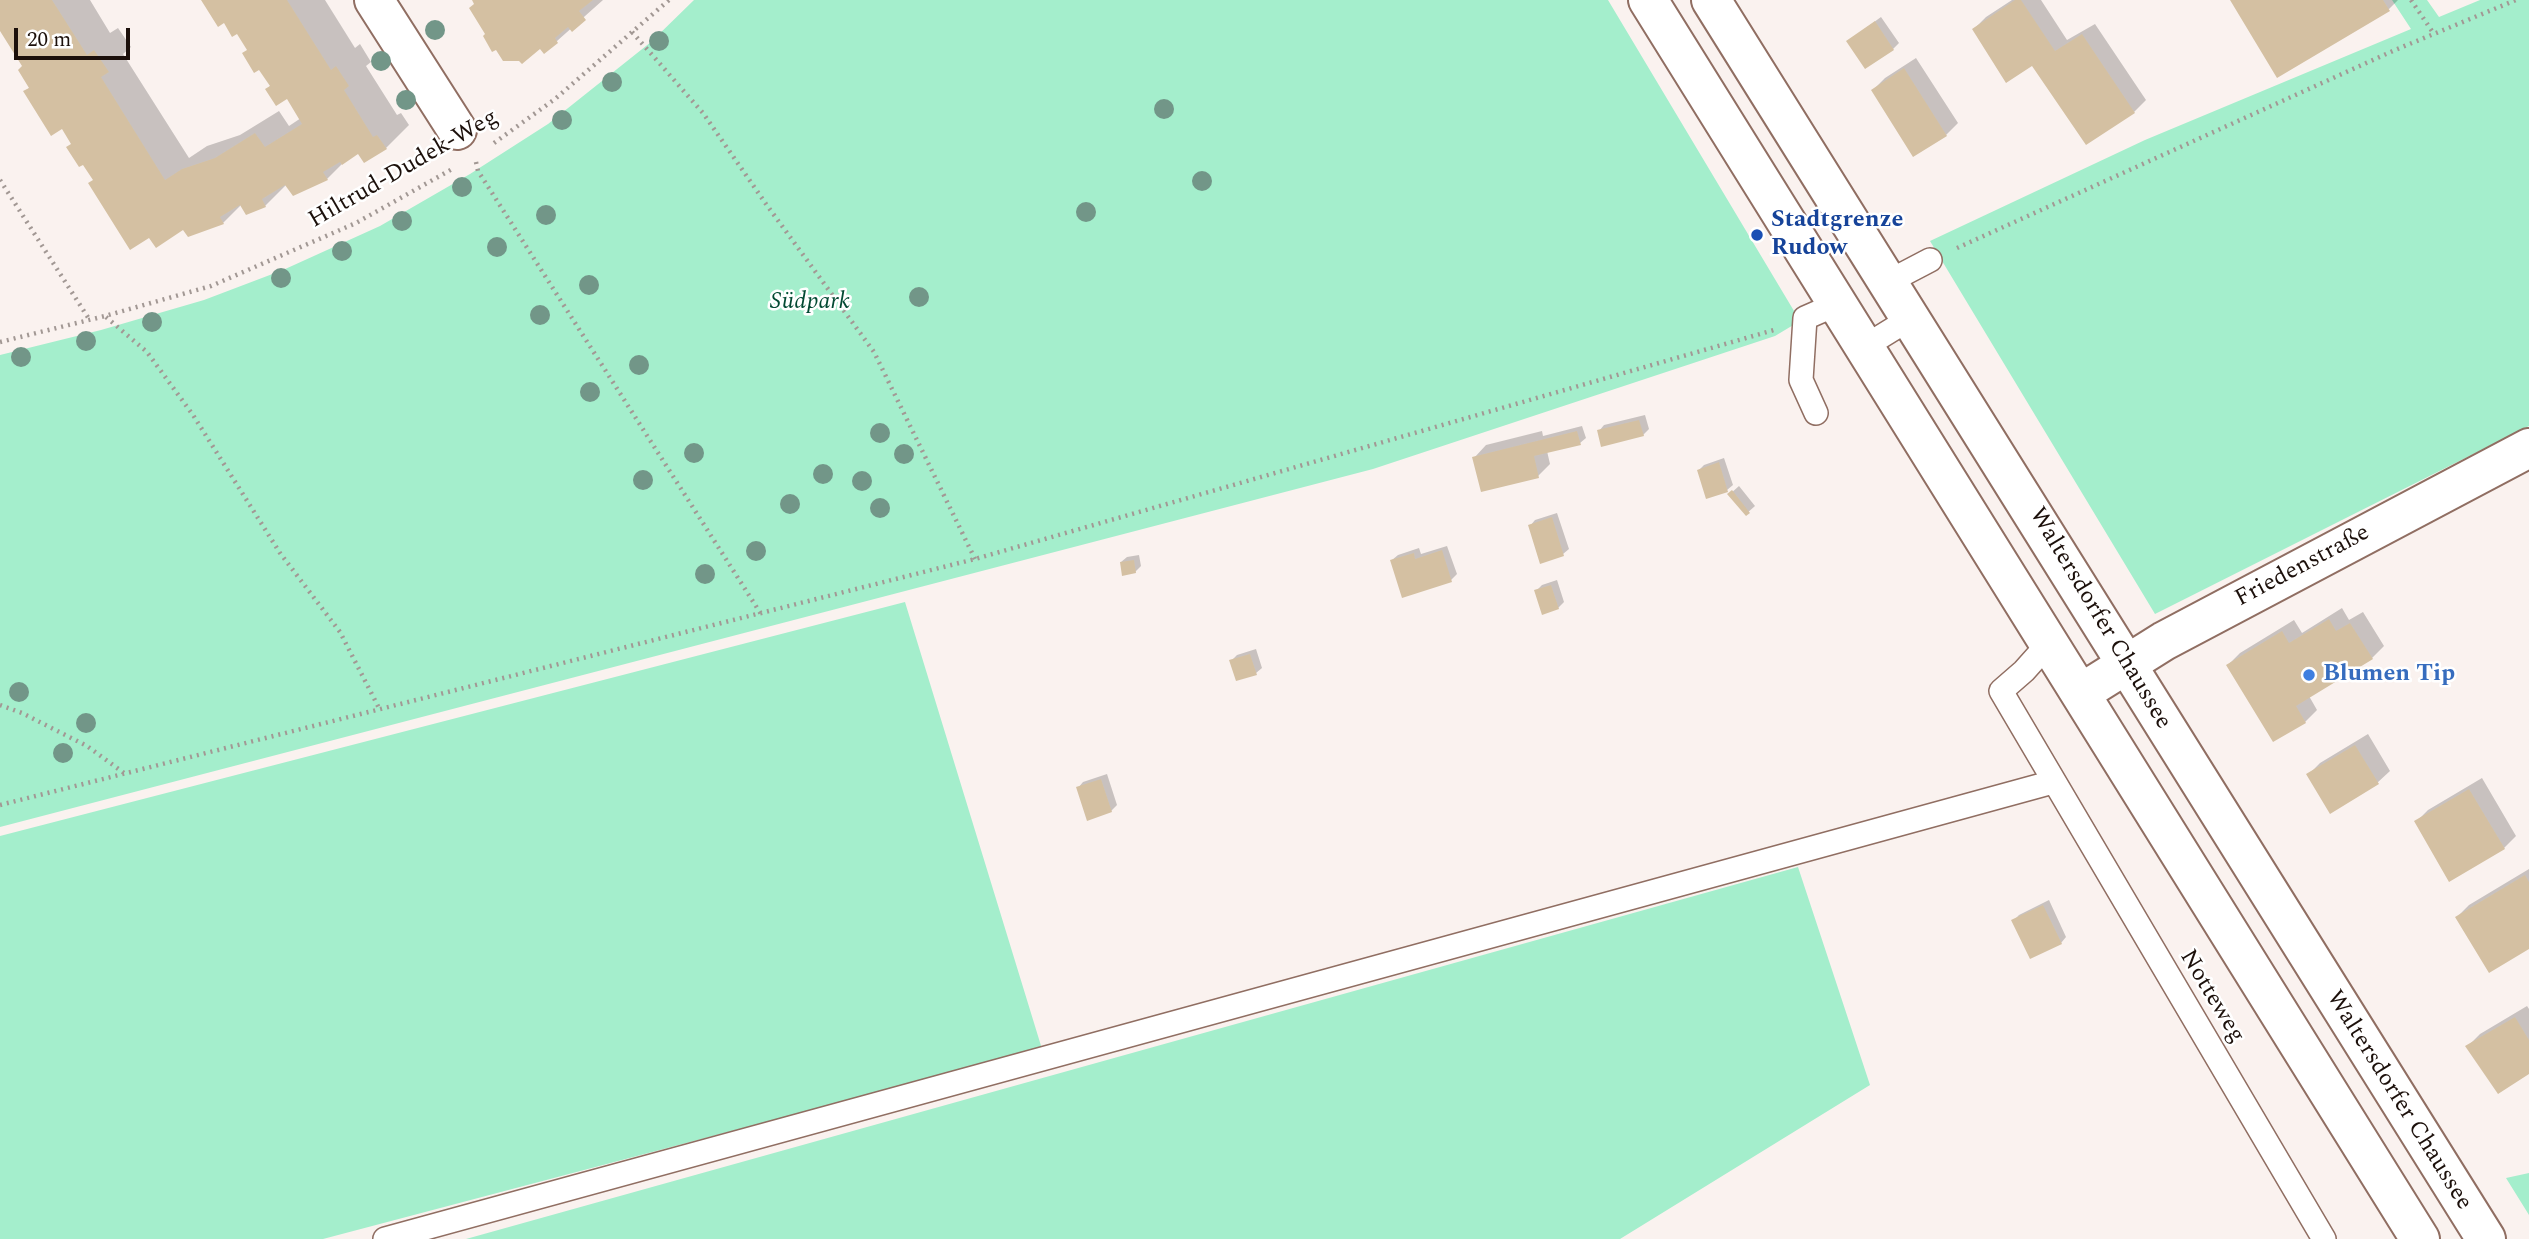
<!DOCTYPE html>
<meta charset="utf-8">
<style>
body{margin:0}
#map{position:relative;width:2529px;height:1239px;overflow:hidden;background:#faf2ef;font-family:Spectral,serif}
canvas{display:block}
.scale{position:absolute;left:14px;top:28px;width:116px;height:32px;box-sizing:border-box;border:4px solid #1c100b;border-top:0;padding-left:9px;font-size:21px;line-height:24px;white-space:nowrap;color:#1c100b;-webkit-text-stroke:5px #fff;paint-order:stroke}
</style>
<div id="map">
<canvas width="2529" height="1239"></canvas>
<div class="scale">20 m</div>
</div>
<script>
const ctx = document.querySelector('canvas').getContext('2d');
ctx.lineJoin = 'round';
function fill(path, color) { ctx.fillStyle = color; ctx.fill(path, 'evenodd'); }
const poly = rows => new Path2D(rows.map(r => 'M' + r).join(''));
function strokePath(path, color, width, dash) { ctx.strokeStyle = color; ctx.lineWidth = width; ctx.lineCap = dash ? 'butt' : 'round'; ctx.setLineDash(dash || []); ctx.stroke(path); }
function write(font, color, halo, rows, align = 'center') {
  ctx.font = font + ' Spectral,serif'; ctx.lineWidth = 5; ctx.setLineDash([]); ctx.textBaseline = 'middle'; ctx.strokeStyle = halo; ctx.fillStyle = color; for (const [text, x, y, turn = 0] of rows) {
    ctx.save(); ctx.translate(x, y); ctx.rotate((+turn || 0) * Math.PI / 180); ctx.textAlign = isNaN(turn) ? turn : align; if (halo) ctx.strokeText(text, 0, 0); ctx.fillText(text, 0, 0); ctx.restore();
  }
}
fill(poly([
 [694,0,1608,0,1800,321,1775,336,1373,469,0,827,0,355,101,330,204,300,283,270,380,226,470,174,548,124,651,42],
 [2392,0,2427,0,2439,17,2480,0,2529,0,2529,426,2155,614,1930,241,2145,140,2411,29],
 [905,602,1042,1049,323,1239,0,1239,0,836],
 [1798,867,1870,1085,1620,1239,466,1239],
 [2529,1173,2529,1215,2506,1178]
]), '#a4eecc');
fill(poly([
 [0,0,90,0,110,33,118,28,131,47,123,54,189,158,207,146,240,135,279,111,289,126,301,118,287,96,267,89,271,85,238,31,203,0,325,0,355,48,360,44,371,62,366,66,397,115,401,113,409,125,386,148,359,152,344,162,327,179,287,184,265,206,247,213,242,204,223,223,183,228,95,179,62,126,25,92,30,87,24,66,0,28],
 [474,0,603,0,557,41,540,47,487,34],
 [2012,0,2041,0,2067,40,2095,24,2146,100,2134,112,1974,29,1986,17],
 [2232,0,2398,0,2389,9],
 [1881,17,1899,43,1893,49,1848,41],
 [1916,58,1958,123,1946,135,1873,90,1885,78],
 [1645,415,1649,429,1643,435,1599,431,1604,425],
 [1582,426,1586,438,1580,443,1547,451,1550,464,1538,476,1474,458,1486,445,1542,431,1543,436],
 [1724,458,1733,485,1727,490,1699,470,1704,465],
 [1739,486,1755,506,1746,514,1730,494],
 [1557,513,1569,549,1563,554,1530,526,1535,520],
 [1447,546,1457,574,1451,580,1392,560,1398,555,1419,548,1421,554],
 [1139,555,1141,566,1135,572,1121,562,1127,557],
 [1557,580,1564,602,1558,608,1536,591,1542,585],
 [2342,608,2349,620,2363,612,2384,646,2372,658,2309,696,2317,710,2305,722,2228,665,2240,653,2294,620,2302,633],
 [1256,649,1262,668,1256,673,1231,661,1237,655],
 [2368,734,2390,771,2377,783,2308,775,2320,763],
 [1107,774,1117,805,1111,811,1078,788,1083,782],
 [2482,778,2516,836,2504,848,2416,822,2428,810],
 [2529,869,2529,947,2457,917,2469,905],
 [2049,900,2066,937,2061,943,2013,921,2019,915],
 [2527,1006,2529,1009,2529,1072,2468,1046,2480,1034]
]), '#0003');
fill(poly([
 [0,0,52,0,87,55,94,50,109,72,101,77,165,180,182,169,215,158,255,133,265,147,302,124,287,99,276,106,265,89,270,86,259,70,254,73,242,53,247,50,237,34,232,37,224,23,218,27,201,0,287,0,331,70,336,66,349,86,344,90,373,137,377,135,387,149,364,163,358,154,342,165,340,162,323,172,328,180,293,196,285,185,262,199,266,207,246,215,240,205,220,217,224,224,188,237,183,230,156,248,149,238,130,250,88,183,93,180,83,165,79,167,66,147,71,144,62,129,51,136,23,91,29,88,18,70,22,66,0,31],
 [472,0,593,0,579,11,586,20,572,32,568,27,555,38,558,43,544,54,540,49,522,64,519,61,503,61,496,50,492,52,483,36,485,34,469,8,474,4],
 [2015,0,2021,0,2055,51,2082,34,2135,113,2086,145,2032,66,2006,83,1972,29],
 [2230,0,2383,0,2390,11,2277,78],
 [1875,21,1894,50,1865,69,1846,41],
 [1904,68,1947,136,1913,157,1871,90],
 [1639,420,1644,436,1601,447,1597,430],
 [1577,431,1581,445,1534,456,1539,478,1481,492,1472,457],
 [1719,462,1728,492,1706,499,1697,470],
 [1732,490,1750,513,1746,516,1727,494],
 [1552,517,1564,556,1540,564,1528,525],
 [1442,550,1452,582,1402,598,1390,560,1414,553,1415,559],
 [1134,560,1136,573,1122,576,1120,562],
 [1551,585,1559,609,1542,615,1534,590],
 [2329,619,2336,631,2350,623,2373,659,2296,706,2306,723,2273,742,2226,665,2282,631,2289,643],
 [1250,654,1257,675,1236,681,1229,660],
 [2355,745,2379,784,2330,814,2306,774],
 [1101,779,1112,812,1087,821,1076,787],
 [2469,789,2505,849,2449,882,2414,821],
 [2525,875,2529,882,2529,949,2489,973,2455,917],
 [2043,905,2062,944,2030,959,2011,920],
 [2515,1017,2529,1040,2529,1074,2498,1094,2465,1046]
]), '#d4c0a2');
const lane = poly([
 [1888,282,1930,260],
 [1864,347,1911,318],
 [1816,413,1801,380,1805,318,1837,304],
 [2049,643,2024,671,2001,691,2324,1239],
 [385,1239,2053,782]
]);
const street = poly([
 [374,0,457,130],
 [2081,693,2164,641,2529,448]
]);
const secondary = poly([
 [1648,0,2420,1239],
 [1711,0,2486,1239]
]);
strokePath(lane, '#906e62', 26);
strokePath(street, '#906e62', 42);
strokePath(secondary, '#906e62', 42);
strokePath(poly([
 [2411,0,2434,34],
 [632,32,703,113,766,204,874,352,975,559],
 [494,143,555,99,669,0],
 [476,162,478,171,761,614],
 [0,180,89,319],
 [1957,248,2395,50,2516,0],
 [106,317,147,352,193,415,280,553,340,632,380,710],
 [0,342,105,316,211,286,356,223,454,168],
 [0,705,22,713,87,746,124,773],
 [0,805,975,559,1774,330]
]), '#a29894', 4.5, [2, 5]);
strokePath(lane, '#fff', 23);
strokePath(street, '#fff', 38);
strokePath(secondary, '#fff', 38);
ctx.fillStyle = '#729688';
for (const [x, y] of [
 [435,30],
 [659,41],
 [381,61],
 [612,82],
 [406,100],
 [1164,109],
 [562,120],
 [1202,181],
 [462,187],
 [1086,212],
 [546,215],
 [402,221],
 [497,247],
 [342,251],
 [281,278],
 [589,285],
 [919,297],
 [540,315],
 [152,322],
 [86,341],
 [21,357],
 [639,365],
 [590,392],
 [880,433],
 [694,453],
 [904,454],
 [823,474],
 [643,480],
 [862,481],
 [790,504],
 [880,508],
 [756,551],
 [705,574],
 [19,692],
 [86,723],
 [63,753]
]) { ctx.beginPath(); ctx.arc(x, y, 10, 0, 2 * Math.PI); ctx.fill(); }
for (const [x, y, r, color] of [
 [1757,235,7,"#1a4fb4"],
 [2309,675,7,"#3f7fe0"]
]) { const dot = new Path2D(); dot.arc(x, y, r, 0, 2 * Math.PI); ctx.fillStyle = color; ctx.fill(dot); strokePath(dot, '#fff', 2.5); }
write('24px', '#1c100b', '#fff', [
 ["Hiltrud-Dudek-Weg",404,170,-30],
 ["Friedenstraße",2303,567,-28],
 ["Waltersdorfer Chaussee",2099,619,59],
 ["Notteweg",2211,997,59],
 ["Waltersdorfer Chaussee",2398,1101,58]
]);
write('bold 24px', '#164399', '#fff', [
 ["Stadtgrenze",1771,221],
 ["Rudow",1771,249]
], 'left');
write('italic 24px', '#034a33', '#fff', [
 ["Südpark",810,303]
]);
write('bold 24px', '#366cbe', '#fff', [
 ["Blumen Tip",2323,675]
], 'left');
</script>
